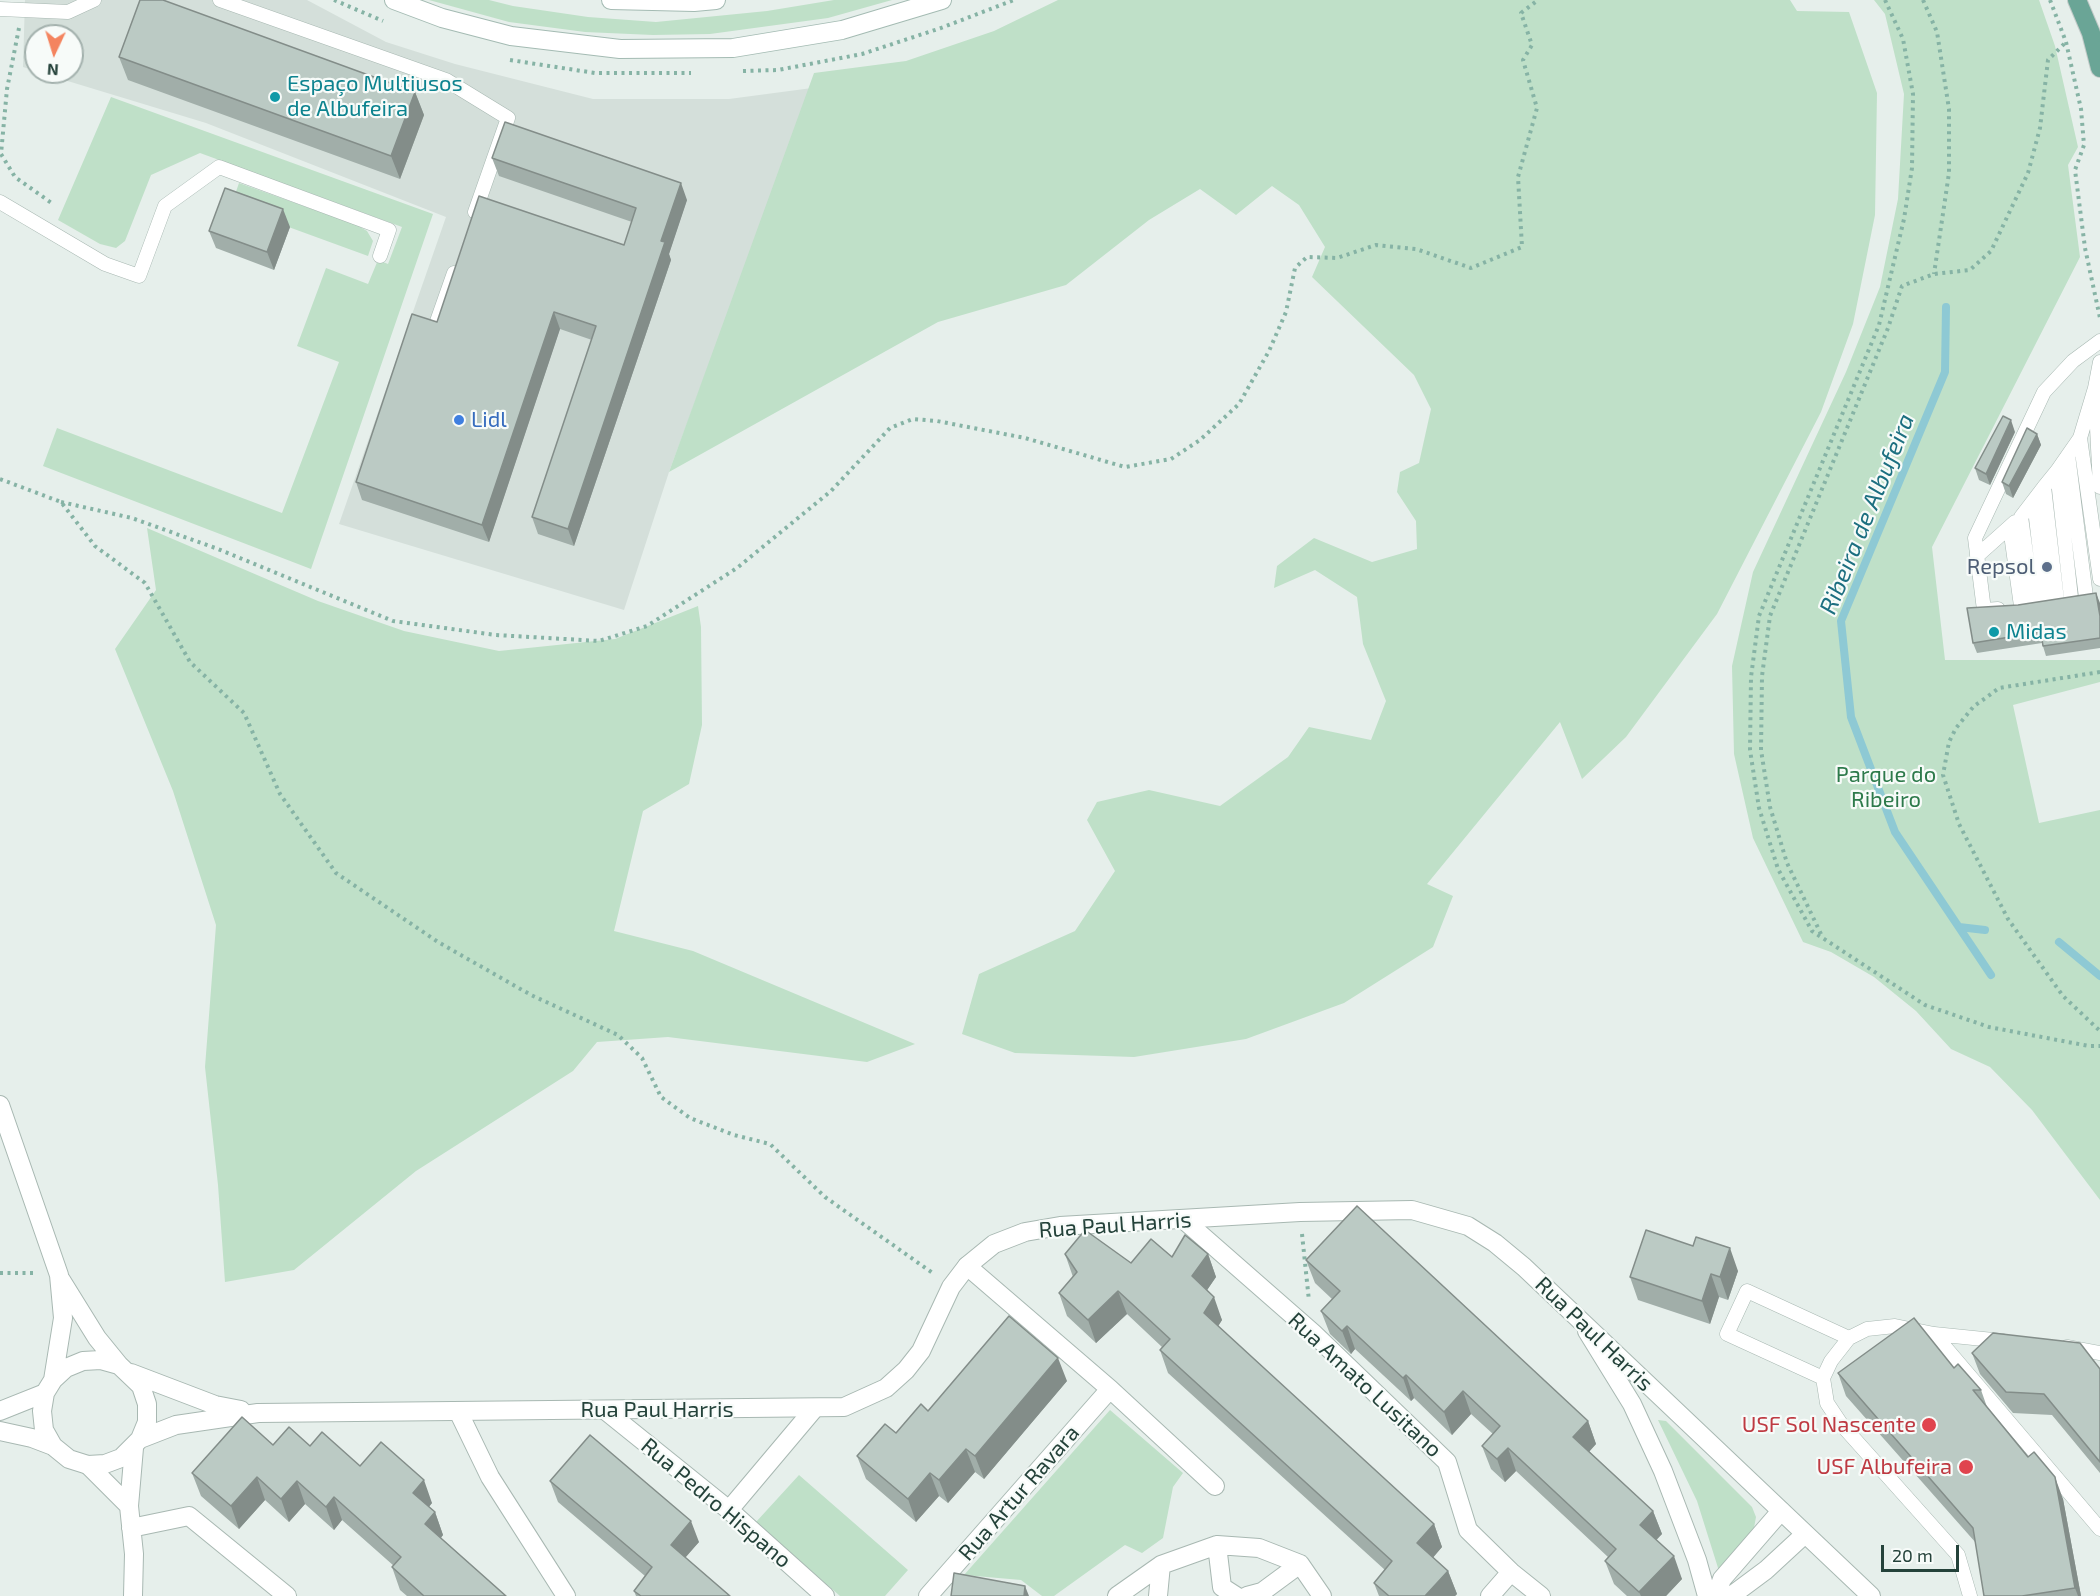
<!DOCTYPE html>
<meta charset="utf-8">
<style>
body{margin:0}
#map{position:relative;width:2100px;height:1596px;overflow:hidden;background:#e6efeb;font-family:"Exo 2",sans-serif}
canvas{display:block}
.north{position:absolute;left:24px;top:24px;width:60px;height:60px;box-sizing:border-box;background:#f7fbf9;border:2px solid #a3b1ad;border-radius:50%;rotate:184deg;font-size:16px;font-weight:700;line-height:24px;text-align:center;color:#24423a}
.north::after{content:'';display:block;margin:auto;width:21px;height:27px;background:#f4845f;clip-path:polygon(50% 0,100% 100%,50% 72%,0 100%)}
.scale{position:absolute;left:1881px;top:1545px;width:78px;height:27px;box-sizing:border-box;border:3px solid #24423a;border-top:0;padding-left:8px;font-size:18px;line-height:21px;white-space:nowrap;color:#24423a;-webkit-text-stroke:4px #f7fbf9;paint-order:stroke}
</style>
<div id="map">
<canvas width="2100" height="1596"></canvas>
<div class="north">N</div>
<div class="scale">20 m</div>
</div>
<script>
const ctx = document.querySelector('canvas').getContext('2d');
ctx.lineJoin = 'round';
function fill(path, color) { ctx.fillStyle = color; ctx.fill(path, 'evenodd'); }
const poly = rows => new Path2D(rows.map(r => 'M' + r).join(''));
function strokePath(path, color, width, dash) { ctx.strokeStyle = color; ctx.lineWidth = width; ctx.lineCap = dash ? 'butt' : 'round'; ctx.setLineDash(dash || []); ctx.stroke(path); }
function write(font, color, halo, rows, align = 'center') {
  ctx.font = font + ' "Exo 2",sans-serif'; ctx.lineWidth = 4.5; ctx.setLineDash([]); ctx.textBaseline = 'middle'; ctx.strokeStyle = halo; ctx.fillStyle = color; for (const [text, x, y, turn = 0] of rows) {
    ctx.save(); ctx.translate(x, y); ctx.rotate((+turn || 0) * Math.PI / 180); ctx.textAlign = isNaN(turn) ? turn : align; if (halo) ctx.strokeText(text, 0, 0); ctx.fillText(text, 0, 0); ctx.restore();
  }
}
fill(poly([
 [25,0,307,0,386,42,455,64,593,99,729,99,812,88,669,472,624,610,339,524,446,217,206,123,38,72,72,72,72,36,36,36,36,71,23,67]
]), '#d4dfda');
fill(poly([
 [429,0,489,0,513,6,588,17,656,22,767,11,834,0,892,0,828,18,710,34,653,35,585,32,509,22],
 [1058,0,1790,0,1797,11,1849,12,1877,93,1875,215,1853,324,1821,412,1717,614,1626,737,1582,779,1560,722,1427,884,1453,896,1433,947,1344,1003,1246,1039,1134,1057,1015,1053,962,1034,979,974,1075,931,1115,871,1087,820,1097,802,1149,790,1220,806,1288,757,1309,727,1371,740,1386,701,1363,644,1357,597,1315,570,1274,588,1277,566,1314,538,1372,562,1417,549,1416,521,1397,492,1400,472,1419,463,1431,409,1414,375,1312,277,1325,247,1299,205,1272,186,1236,215,1200,189,1149,220,1066,285,938,322,669,472,814,73,906,61,994,31],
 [1874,0,2039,0,2055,46,2078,147,2068,165,2080,257,1932,547,1945,660,2100,660,2100,682,2013,705,2039,823,2100,810,2100,1200,2032,1110,1990,1067,1951,1049,1916,1011,1874,977,1831,952,1803,942,1753,838,1734,754,1732,666,1753,572,1846,372,1880,287,1898,199,1904,94,1885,14],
 [111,97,433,214,311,569,43,466,57,428,282,513,339,362,297,346,326,268,368,284,378,260,388,264,402,227,200,153,151,175,125,241,116,248,100,244,58,220],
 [239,183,357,225,367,231,373,241,368,256,231,206],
 [147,528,318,601,404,631,499,651,615,639,698,606,701,627,702,725,689,784,643,811,614,931,693,951,915,1044,867,1062,668,1037,597,1042,573,1071,416,1171,294,1270,225,1282,218,1185,205,1067,216,925,173,791,115,649,156,590],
 [1110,1410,1183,1473,1173,1487,1163,1538,1142,1553,1125,1545,1054,1596,1042,1596,1021,1580,964,1575],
 [1658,1420,1666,1421,1752,1507,1756,1517,1754,1528,1719,1571,1697,1501],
 [799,1475,908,1570,885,1596,840,1596,756,1522]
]), '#bfe0c8');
strokePath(poly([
 [1946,307,1945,372,1841,621,1851,717,1895,832,1991,975],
 [1959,927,1985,930],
 [2059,942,2100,976]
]), '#8ec9d4', 8);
const service = poly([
 [220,0,446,80,508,118,475,212],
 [0,9,68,12,94,0],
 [0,202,105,264,139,276,165,206,219,167,389,230,380,256],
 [435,327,454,273],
 [2100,362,2095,388,2100,487],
 [2095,388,2080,438,2100,579],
 [2068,455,2086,597],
 [2057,471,2044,487,2057,600],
 [2034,501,2046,602],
 [2010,527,2021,606],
 [1977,556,2015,522],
 [2071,598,2057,471,2080,438],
 [2033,604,2021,517,2044,487],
 [1998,609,1984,610,1975,538,2044,392,2073,361,2100,341],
 [1934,1334,2100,1529],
 [2067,1347,2100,1353],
 [1823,1378,1727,1334,1747,1291,1849,1338],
 [1970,1596,1958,1555,1841,1424,1827,1403,1823,1378,1831,1361,1849,1338,1867,1329,1895,1326,1934,1334,2003,1341]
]);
const minor = poly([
 [1184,1220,1313,1333,1447,1462,1468,1530,1511,1572,1541,1596],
 [967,1266,1110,1389,1215,1486],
 [1587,1331,1632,1404,1663,1471,1697,1560,1707,1596],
 [458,1411,490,1477,566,1596],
 [606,1411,729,1510,825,1596],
 [88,1465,129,1506],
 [729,1510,814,1409],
 [131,1528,189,1516,287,1596],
 [1217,1545,1222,1587,1236,1596],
 [133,1596,134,1554,129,1506,134,1448],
 [928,1596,1110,1389],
 [1117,1596,1161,1565,1217,1545,1259,1548,1300,1564,1322,1596],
 [1158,1596,1161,1565],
 [1247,1596,1262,1592,1300,1564],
 [1490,1596,1511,1572],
 [1716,1596,1722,1579,1781,1511],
 [1731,1596,1766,1570,1805,1534]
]);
const tertiary = poly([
 [0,1105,59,1275,63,1318,53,1380],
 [61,1280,97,1338,119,1365],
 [131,1373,215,1405,241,1410],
 [0,1411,45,1393],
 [0,1431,32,1438,53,1446,69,1459,88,1465,105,1464,121,1458,140,1439,147,1422,147,1404,141,1386,119,1365,101,1360,83,1361,66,1368,53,1380,45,1393,42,1411,44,1430,53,1446],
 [140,1439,176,1425,258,1413,844,1407,886,1388,906,1370,921,1351,951,1287,967,1266,994,1244,1025,1232,1060,1226,1300,1212,1412,1210,1468,1226,1495,1243,1524,1267,1871,1596]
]);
const secondary = poly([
 [394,0,442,18,511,36,620,49,733,48,842,30,942,0],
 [611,0,694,2,716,0]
]);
const primary = poly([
 [2077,0,2091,33,2100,68]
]);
strokePath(service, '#a8b8b2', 15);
strokePath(minor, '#a8b8b2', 20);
strokePath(tertiary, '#a8b8b2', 20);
strokePath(secondary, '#a4bbb3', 20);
strokePath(primary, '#c2cac8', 20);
strokePath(poly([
 [334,0,383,21],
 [1885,0,1903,39,1913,94,1912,168,1904,219,1879,325,1759,616,1751,677,1750,750,1759,808,1778,869,1812,931,1925,1005,1989,1027,2089,1046,2100,1046],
 [1923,0,1937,32,1949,109,1949,173,1934,274],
 [2050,0,2066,42,2081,109,2084,145,2075,170,2085,248,2100,318],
 [19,28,7,89,1,154,15,177,53,204],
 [510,60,595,73,691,73],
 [743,71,778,70,862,54,941,28,1014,0],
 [0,479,61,502,95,546,145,583,190,662,244,713,280,794,336,873,438,942,531,995,618,1035,642,1058,661,1097,690,1118,734,1135,770,1144,825,1197,934,1274],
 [61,502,132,518,218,549,393,621,496,635,599,641,647,626,737,568,831,491,890,428,913,419,937,421,1025,438,1125,467,1171,459,1200,440,1239,404,1269,351,1286,312,1295,268,1307,257,1337,258,1376,245,1416,249,1471,268,1522,247,1518,177,1537,108,1523,60,1532,45,1521,13,1538,0],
 [2100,672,1999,688,1987,697,1974,706,1956,728,1949,742,1943,775,1959,824,2008,919,2063,996,2100,1031],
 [1821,934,1787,863,1770,807,1761,750,1762,676,1770,616,1888,328,1902,286,1934,274,1970,270,1991,251,2028,173,2040,128,2048,60,2066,42],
 [1302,1234,1309,1301],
 [0,1273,35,1273]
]), '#86b3a5', 4, [3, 4.5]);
strokePath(service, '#fff', 14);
strokePath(minor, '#fff', 18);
strokePath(tertiary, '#fff', 18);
strokePath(secondary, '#fff', 18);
strokePath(primary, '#6aa596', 18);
fill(poly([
 [119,57,415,92,424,115,400,179,128,80],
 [492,158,687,200,669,254,671,260,574,546,538,534,532,517,592,340,560,329,489,542,362,500,356,482,437,322,624,245,632,222,499,176],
 [290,227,274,270,216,248,209,231],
 [2015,432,1990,485,1979,480,1975,468],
 [2037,434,2041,445,2013,498,2006,494,2002,482],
 [2100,603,2100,648,2046,656,2042,643,1977,653,1973,643],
 [1693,1246,1738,1271,1728,1300,1719,1297,1710,1324,1638,1300,1630,1277],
 [1065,1254,1131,1263,1172,1257,1208,1254,1216,1277,1207,1290,1222,1320,1218,1326,1434,1524,1442,1547,1433,1557,1448,1571,1457,1594,1455,1596,1379,1596,1374,1583,1385,1570,1168,1373,1160,1350,1162,1347,1127,1314,1096,1343,1067,1316,1059,1293,1073,1277],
 [1306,1260,1588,1421,1596,1444,1589,1451,1653,1511,1662,1534,1656,1539,1682,1579,1666,1596,1627,1596,1614,1584,1605,1561,1608,1557,1516,1471,1505,1482,1491,1469,1482,1446,1493,1434,1471,1414,1452,1435,1414,1398,1411,1401,1355,1349,1351,1354,1330,1334,1321,1311,1332,1299,1315,1283],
 [1972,1353,2100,1369,2100,1473,2052,1415,2013,1413,1980,1374],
 [1954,1368,1981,1390,1987,1407,2063,1499,2081,1596,1984,1596,1976,1543,1846,1396,1838,1373],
 [1067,1381,984,1479,975,1472,948,1503,939,1496,916,1522,866,1479,857,1456,896,1433,928,1411],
 [273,1445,310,1446,360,1466,432,1503,429,1507,435,1512,443,1535,441,1538,506,1596,407,1596,400,1590,392,1567,394,1566,342,1520,334,1530,305,1504,289,1522,265,1500,239,1529,201,1496,192,1473],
 [550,1481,699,1542,685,1557,730,1596,636,1596,634,1591,645,1576,558,1502]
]), '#a1aea9');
fill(poly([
 [415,92,424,115,400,179,391,156],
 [681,183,687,200,669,254,671,260,574,546,568,529,661,241],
 [283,209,290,227,274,270,267,252],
 [554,312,560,329,489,542,482,525],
 [2011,420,2015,432,1990,485,1986,474],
 [2037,434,2041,445,2013,498,2009,486],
 [2096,593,2100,603,2100,616],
 [1730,1248,1738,1271,1728,1300,1720,1277],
 [1208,1254,1216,1277,1201,1299,1192,1276],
 [1711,1274,1719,1297,1710,1324,1702,1301],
 [1118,1291,1127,1314,1096,1343,1088,1320],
 [1214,1297,1222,1320,1212,1336,1204,1313],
 [1347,1326,1355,1349,1351,1354,1342,1331],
 [1058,1358,1067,1381,984,1479,975,1456],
 [1406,1375,1414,1398,1411,1401,1403,1378],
 [1463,1391,1471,1414,1452,1435,1444,1412],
 [1588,1421,1596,1444,1582,1460,1573,1437],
 [1508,1448,1516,1471,1505,1482,1497,1459],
 [966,1449,975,1472,948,1503,939,1480],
 [930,1473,939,1496,916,1522,908,1499],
 [257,1477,265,1500,239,1529,231,1506],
 [2055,1477,2063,1499,2081,1596,2078,1596,2075,1588],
 [424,1480,432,1503,421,1516,413,1493],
 [297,1481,305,1504,289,1522,281,1499],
 [334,1497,342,1520,334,1530,326,1507],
 [1653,1511,1662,1534,1649,1548,1640,1525],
 [435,1512,443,1535,433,1547,425,1524],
 [691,1521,699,1542,679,1565,671,1545],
 [1434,1524,1442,1547,1426,1566,1417,1543],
 [1674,1556,1682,1579,1666,1596,1641,1596,1639,1592],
 [1448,1571,1457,1594,1455,1596,1425,1596],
 [1025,1586,1029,1596,1024,1596]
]), '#838d89');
const building = poly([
 [140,0,163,0,415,92,391,156,119,57,140,0],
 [505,122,681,183,661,241,665,242,568,529,532,517,596,326,554,312,482,525,356,482,412,314,437,322,479,196,624,245,636,208,492,158,505,122],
 [225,188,283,209,267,252,209,231,225,188],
 [2003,416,2011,420,1986,474,1975,468,2003,416],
 [2027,428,2037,434,2009,486,2002,482,2027,428],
 [2096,593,2100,616,2100,638,2043,646,2041,632,1973,643,1967,608,2018,605,2096,593],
 [1357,1206,1588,1421,1573,1437,1653,1511,1640,1525,1674,1556,1639,1592,1605,1561,1616,1549,1508,1448,1497,1459,1482,1446,1500,1426,1463,1391,1444,1412,1406,1375,1403,1378,1347,1326,1342,1331,1321,1311,1340,1291,1306,1260,1357,1206],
 [1085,1230,1131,1263,1151,1239,1172,1257,1185,1235,1208,1254,1192,1276,1214,1297,1204,1313,1434,1524,1417,1543,1448,1571,1425,1596,1389,1596,1374,1583,1392,1561,1160,1350,1170,1339,1118,1291,1088,1320,1059,1293,1077,1272,1065,1254,1085,1230],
 [1646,1230,1693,1246,1696,1237,1730,1248,1720,1277,1711,1274,1702,1301,1630,1277,1646,1230],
 [1009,1316,1058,1358,975,1456,966,1449,939,1480,930,1473,908,1499,857,1456,885,1424,896,1433,921,1404,928,1411,1009,1316],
 [1914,1318,1954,1368,1958,1364,1981,1390,1973,1390,2028,1457,2034,1452,2055,1477,2075,1588,2022,1596,1984,1596,1973,1528,1838,1373,1914,1318],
 [1993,1333,2080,1343,2100,1369,2100,1462,2044,1394,2006,1392,1972,1353,1993,1333],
 [242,1417,273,1445,289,1427,310,1446,322,1432,360,1466,381,1442,424,1480,413,1493,435,1512,425,1524,506,1596,424,1596,392,1567,401,1557,334,1497,326,1507,297,1481,281,1499,257,1477,231,1506,192,1473,242,1417],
 [590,1435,691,1521,671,1545,730,1596,641,1596,634,1591,652,1567,550,1481,590,1435],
 [954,1573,1025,1586,1024,1596,951,1596,954,1573]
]);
fill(building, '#bbcac4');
strokePath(building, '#838d89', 1.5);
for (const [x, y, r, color] of [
 [275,97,6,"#0f9aa8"],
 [459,420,6,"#3f7fe0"],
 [2047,567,6,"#5c6f8a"],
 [1994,632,6,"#0f9aa8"],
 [1929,1425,8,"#e0444e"],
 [1966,1467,8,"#e0444e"]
]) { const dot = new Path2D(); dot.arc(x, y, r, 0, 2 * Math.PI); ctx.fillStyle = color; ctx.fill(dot); strokePath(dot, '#f7fbf9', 2); }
write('22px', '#0d838f', '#f7fbf9', [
 ["Espaço Multiusos",287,84],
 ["de Albufeira",287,109],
 ["Midas",2006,632]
], 'left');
write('22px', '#366cbe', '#f7fbf9', [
 ["Lidl",471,420]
], 'left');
write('22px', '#4e5e75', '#f7fbf9', [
 ["Repsol",2035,567]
], 'right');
write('22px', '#2d7a4b', '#f7fbf9', [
 ["Parque do",1886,775],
 ["Ribeiro",1886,800]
]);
write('22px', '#24423a', '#f7fbf9', [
 ["Rua Paul Harris",1115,1225,-4],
 ["Rua Paul Harris",1594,1334,44],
 ["Rua Amato Lusitano",1365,1385,43],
 ["Rua Paul Harris",657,1410],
 ["Rua Artur Ravara",1019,1493,-49],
 ["Rua Pedro Hispano",716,1503,40]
]);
write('22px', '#be3a42', '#f7fbf9', [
 ["USF Sol Nascente",1916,1425],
 ["USF Albufeira",1952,1467]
], 'right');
write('italic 24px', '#1c6f80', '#f7fbf9', [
 ["Ribeira de Albufeira",1867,514,-68]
]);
</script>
